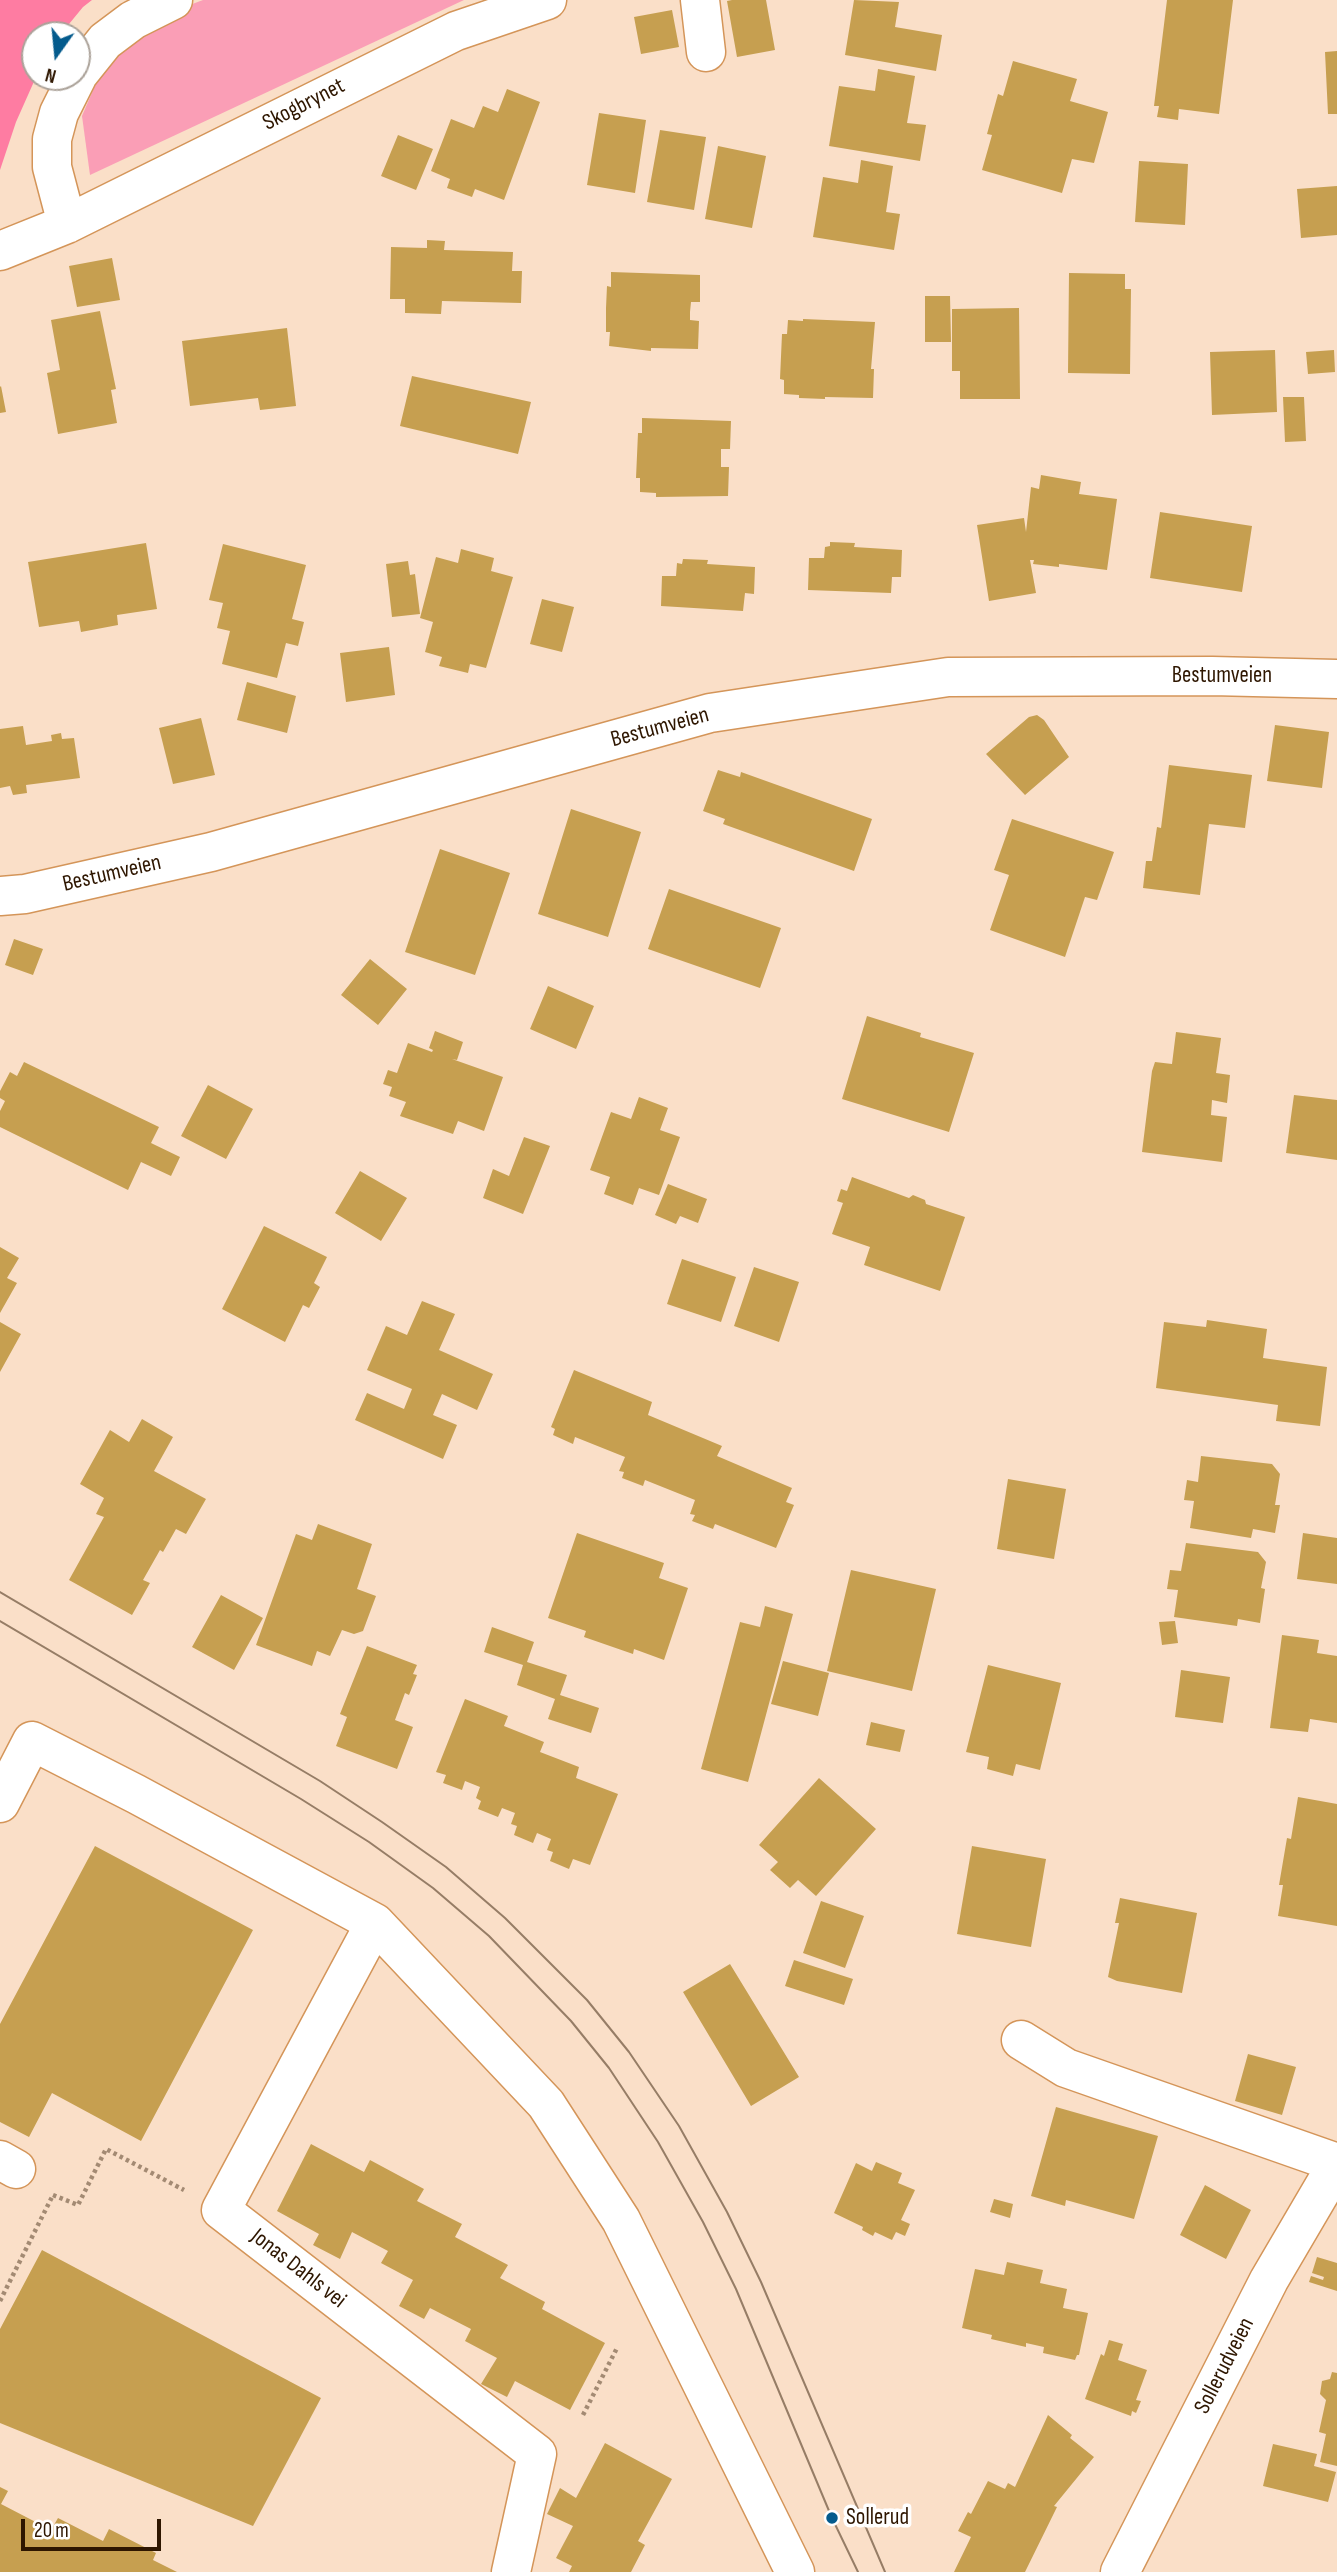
<!DOCTYPE html>
<style>
body{margin:0}
#map{position:relative;width:1337px;height:2572px;overflow:hidden;background:#fadfc8;font-family:"Sofia Sans Condensed",sans-serif}
canvas{display:block}
.north{position:absolute;left:21px;top:21px;width:70px;height:70px;box-sizing:border-box;background:#fff;border:2px solid #aba299;border-radius:50%;rotate:195deg;font-size:19px;font-weight:700;line-height:28px;text-align:center;color:#2e1600}
.north::after{content:'';display:block;margin:auto;width:24px;height:32px;background:#045b8d;clip-path:polygon(50% 0,100% 100%,50% 72%,0 100%)}
.scale{position:absolute;left:21px;top:2519px;width:140px;height:32px;box-sizing:border-box;border:4px solid #2e1600;border-top:0;padding-left:9px;font-size:21px;line-height:24px;white-space:nowrap;color:#2e1600;-webkit-text-stroke:5px #fff;paint-order:stroke}
</style>
<div id="map">
<canvas width="1337" height="2572"></canvas>
<div class="north">N</div>
<div class="scale">20 m</div>
</div>
<script>
const ctx = document.querySelector('canvas').getContext('2d');
ctx.lineJoin = 'round';
function fill(path, color) { ctx.fillStyle = color; ctx.fill(path, 'evenodd'); }
const poly = rows => new Path2D(rows.map(r => 'M' + r).join(''));
function strokePath(path, color, width, dash) { ctx.strokeStyle = color; ctx.lineWidth = width; ctx.lineCap = dash ? 'butt' : 'round'; ctx.setLineDash(dash || []); ctx.stroke(path); }
function write(font, color, halo, rows, align = 'center') {
  ctx.font = font + ' "Sofia Sans Condensed",sans-serif'; ctx.lineWidth = 7; ctx.setLineDash([]); ctx.textBaseline = 'middle'; ctx.strokeStyle = halo; ctx.fillStyle = color; for (const [text, x, y, turn = 0] of rows) {
    ctx.save(); ctx.translate(x, y); ctx.rotate((+turn || 0) * Math.PI / 180); ctx.textAlign = isNaN(turn) ? turn : align; if (halo) ctx.strokeText(text, 0, 0); ctx.fillText(text, 0, 0); ctx.restore();
  }
}
fill(poly([
 [203,0,464,0,90,175,82,116,105,62,171,12]
]), '#fa9eb6');
fill(poly([
 [0,0,92,0,83,7,60,35,35,35,36,77,16,122,0,170]
]), '#fe7ca2');
fill(poly([
 [732,0,766,0,775,50,737,57,727,1],
 [854,0,899,2,895,27,942,35,936,71,845,55],
 [1167,0,1233,0,1219,114,1179,109,1178,120,1157,117,1159,106,1154,106],
 [672,10,679,47,641,54,634,17],
 [1337,51,1337,114,1328,114,1325,52],
 [1013,61,1077,79,1070,101,1108,112,1094,163,1072,159,1062,193,982,170,992,135,987,134,998,94,1003,96],
 [878,69,915,76,907,123,926,125,920,161,829,146,839,86,875,91],
 [507,89,540,102,504,200,475,189,472,197,447,188,450,179,431,171,451,119,474,128,483,106,498,112],
 [599,113,646,120,635,193,587,185],
 [660,130,706,137,694,210,647,202],
 [398,135,433,149,416,190,381,176],
 [718,146,766,156,752,228,705,219],
 [861,160,893,166,886,212,900,214,894,250,813,237,823,177,858,183],
 [1139,161,1188,164,1185,225,1135,222],
 [1337,186,1337,235,1301,238,1297,189],
 [427,240,445,241,444,250,513,252,512,271,522,271,521,303,442,301,441,314,405,313,405,299,390,299,391,247,427,248],
 [112,258,120,300,77,307,69,266],
 [611,272,700,275,700,302,691,302,690,312,690,320,699,321,698,349,651,348,651,351,609,346,610,332,606,332,606,308,607,286,611,287],
 [1069,273,1125,274,1125,289,1131,289,1130,374,1068,373],
 [925,296,950,296,951,342,925,342],
 [1019,308,1020,399,960,399,960,371,952,371,952,309],
 [100,311,116,389,111,390,117,423,58,434,47,373,60,370,51,320],
 [803,319,875,322,871,369,874,369,873,398,825,397,825,399,799,398,799,395,784,394,784,380,780,379,782,334,787,334,788,320,803,321],
 [287,328,296,406,260,410,258,398,190,406,182,341],
 [1275,350,1277,412,1212,415,1210,352],
 [1334,350,1335,372,1308,374,1306,352],
 [412,376,531,402,518,454,400,426],
 [1,386,6,412,0,413,0,387],
 [1283,397,1304,397,1306,441,1285,442],
 [642,418,731,421,730,449,721,449,721,467,729,467,728,496,656,497,656,493,640,492,640,478,636,478,638,433,642,433],
 [1041,475,1081,482,1079,494,1117,499,1107,570,1059,564,1059,567,1033,564,1034,560,1030,560,1036,593,989,601,977,525,1024,518,1026,532,1031,487,1039,489],
 [1160,512,1252,526,1242,592,1150,578],
 [830,542,855,543,854,547,902,550,901,577,892,577,891,593,808,590,809,558,824,558,825,547,830,546],
 [146,543,157,609,117,615,118,625,81,632,79,621,39,627,28,562],
 [223,544,306,565,292,619,304,622,298,646,286,643,277,678,222,664,230,631,217,628,223,603,209,600],
 [461,549,494,558,491,571,513,577,486,668,470,664,468,673,439,666,442,657,425,652,433,622,420,618,436,557,458,563],
 [683,559,708,560,707,564,755,567,754,594,745,593,743,611,661,606,662,576,676,576,677,563,682,564],
 [408,561,410,575,415,574,420,614,392,617,386,564],
 [542,599,574,607,562,652,530,644],
 [389,647,395,695,346,702,340,653],
 [247,682,296,696,287,733,237,720],
 [1037,715,1044,720,1069,757,1025,795,986,754,1029,717],
 [201,718,215,775,173,784,159,728],
 [1275,725,1329,732,1322,788,1267,781],
 [23,726,26,745,52,741,51,735,61,733,62,739,74,738,80,778,26,785,27,793,13,795,10,786,0,788,0,729],
 [1169,765,1252,775,1245,828,1209,824,1200,895,1143,888,1146,861,1152,861,1157,827,1161,828],
 [718,770,740,777,741,772,872,819,854,871,723,824,725,819,703,811],
 [571,809,641,832,608,937,538,914],
 [1012,819,1114,852,1097,900,1085,897,1065,957,990,930,1009,875,994,870],
 [440,849,510,873,475,975,405,952],
 [669,889,781,928,760,988,648,949],
 [14,939,43,949,33,975,5,965],
 [370,959,407,989,378,1025,341,995],
 [548,986,594,1006,576,1049,530,1029],
 [867,1016,921,1033,920,1037,974,1053,949,1132,842,1099],
 [435,1031,463,1042,457,1060,452,1059,503,1077,484,1131,458,1121,453,1134,400,1116,406,1102,389,1096,392,1087,383,1084,388,1070,397,1073,408,1043,432,1052,433,1050,429,1048],
 [1176,1032,1221,1038,1216,1073,1230,1075,1227,1103,1212,1100,1211,1115,1227,1117,1222,1162,1142,1152,1152,1071,1155,1062,1172,1064],
 [24,1062,159,1127,151,1143,180,1157,171,1176,141,1162,128,1190,0,1127,0,1111,5,1101,0,1098,0,1091,10,1072,17,1076],
 [208,1085,253,1109,226,1159,181,1136],
 [1294,1095,1337,1100,1337,1160,1286,1153],
 [639,1097,668,1108,660,1130,680,1137,659,1195,639,1188,633,1205,604,1194,610,1177,590,1170,611,1112,631,1119],
 [524,1137,550,1146,523,1214,483,1198,493,1169,509,1176],
 [360,1171,407,1198,381,1241,335,1213],
 [852,1177,909,1198,913,1195,925,1200,926,1204,965,1217,940,1291,864,1265,870,1247,832,1234,843,1203,837,1201,841,1189,847,1191],
 [668,1184,707,1199,698,1223,680,1216,676,1224,655,1215],
 [264,1226,327,1257,314,1283,320,1287,309,1308,303,1305,285,1342,222,1309],
 [0,1247,19,1258,7,1278,17,1283,0,1313],
 [682,1259,736,1277,721,1322,667,1304],
 [754,1267,799,1282,779,1342,734,1326],
 [422,1301,455,1314,439,1350,493,1374,477,1410,442,1394,433,1415,457,1425,443,1459,355,1420,367,1393,404,1409,412,1389,367,1370,386,1326,407,1335],
 [1207,1320,1267,1329,1263,1358,1327,1367,1320,1426,1276,1421,1278,1405,1156,1388,1164,1322,1206,1327],
 [0,1322,21,1334,0,1372],
 [574,1370,652,1402,648,1415,722,1446,717,1456,792,1488,786,1502,794,1505,776,1548,715,1524,713,1529,692,1521,695,1515,690,1514,695,1500,645,1480,643,1486,622,1478,624,1472,619,1471,625,1457,575,1437,573,1444,553,1435,555,1429,551,1427],
 [142,1419,173,1437,154,1471,206,1499,186,1534,176,1529,163,1552,160,1550,143,1580,150,1583,132,1615,69,1580,104,1517,96,1514,104,1498,80,1484,110,1430,129,1442],
 [1201,1456,1272,1464,1280,1474,1275,1505,1280,1505,1275,1533,1253,1529,1251,1538,1190,1528,1194,1501,1184,1500,1187,1480,1198,1482],
 [1008,1479,1066,1489,1054,1559,997,1549],
 [318,1524,372,1544,357,1589,376,1596,363,1631,354,1634,342,1630,330,1656,317,1651,312,1666,256,1645,296,1534,312,1540],
 [577,1533,664,1563,659,1578,688,1588,664,1660,634,1649,633,1654,584,1637,586,1631,548,1618],
 [1303,1533,1337,1538,1337,1584,1297,1579],
 [1186,1543,1258,1552,1266,1562,1261,1588,1265,1589,1260,1623,1238,1619,1237,1626,1174,1617,1178,1590,1167,1589,1170,1570,1181,1571],
 [851,1570,936,1589,912,1691,827,1671],
 [221,1595,263,1618,234,1670,192,1647],
 [765,1606,793,1614,748,1782,701,1769,740,1622,760,1627],
 [1175,1621,1178,1643,1162,1645,1159,1622],
 [492,1627,534,1642,527,1662,567,1675,560,1695,599,1708,591,1733,548,1719,555,1699,517,1685,523,1665,484,1652],
 [1282,1635,1319,1640,1317,1653,1337,1656,1337,1723,1310,1719,1308,1732,1270,1728],
 [367,1646,417,1665,413,1674,417,1675,409,1695,405,1693,395,1720,413,1727,397,1769,336,1746,347,1717,340,1714],
 [783,1661,829,1673,818,1716,771,1704],
 [988,1665,1061,1683,1040,1770,1016,1764,1013,1776,987,1769,989,1757,966,1752],
 [1181,1670,1230,1677,1223,1723,1175,1717],
 [465,1699,508,1716,504,1726,544,1742,540,1752,579,1767,576,1778,618,1794,590,1865,573,1859,569,1869,550,1861,553,1852,547,1850,551,1839,537,1833,533,1843,514,1835,517,1826,511,1824,515,1813,502,1808,498,1817,478,1809,481,1801,476,1798,480,1787,465,1781,462,1790,443,1783,446,1775,436,1772],
 [871,1722,905,1730,900,1752,866,1745],
 [819,1778,876,1829,816,1896,798,1880,790,1888,770,1870,778,1862,759,1845],
 [1298,1797,1337,1804,1337,1926,1278,1916,1283,1885,1279,1885,1287,1838,1291,1839],
 [95,1846,253,1930,141,2141,52,2093,29,2137,0,2122,0,2024],
 [972,1846,1046,1859,1031,1947,957,1934],
 [1120,1898,1197,1913,1182,1993,1117,1981,1108,1977,1119,1923,1115,1923],
 [821,1901,864,1916,845,1968,803,1953],
 [794,1960,853,1979,844,2005,785,1986],
 [730,1964,799,2077,751,2106,683,1992],
 [1248,2054,1296,2067,1282,2115,1235,2101],
 [1056,2107,1158,2136,1134,2219,1066,2200,1065,2206,1031,2196],
 [311,2144,364,2172,370,2160,424,2189,417,2201,462,2224,455,2237,508,2265,500,2278,545,2302,542,2309,605,2343,570,2410,515,2381,507,2397,481,2384,497,2358,465,2341,471,2329,430,2308,424,2319,399,2306,413,2280,381,2263,388,2251,352,2232,340,2259,313,2245,319,2234,277,2211],
 [876,2162,902,2173,898,2183,915,2190,901,2220,910,2224,905,2236,896,2232,892,2240,875,2232,873,2236,862,2230,863,2227,834,2213,856,2163,872,2171],
 [1205,2185,1251,2210,1226,2259,1180,2235],
 [994,2199,1013,2204,1010,2218,990,2212],
 [42,2250,321,2398,253,2526,0,2423,0,2329],
 [1317,2257,1337,2263,1337,2291,1309,2282,1311,2276,1323,2280,1324,2277,1312,2273],
 [1007,2262,1043,2270,1040,2283,1067,2289,1063,2308,1088,2313,1079,2355,1077,2355,1075,2360,1043,2353,1044,2347,1026,2343,1026,2347,991,2339,992,2335,962,2328,975,2269,1004,2275],
 [1109,2340,1123,2344,1118,2360,1147,2370,1136,2400,1141,2401,1136,2413,1132,2411,1131,2416,1085,2399,1101,2354,1104,2356],
 [1332,2372,1337,2373,1337,2466,1320,2462,1326,2434,1319,2432,1326,2400,1320,2394,1322,2381,1330,2379],
 [1048,2415,1072,2435,1070,2438,1094,2457,1054,2506,1057,2507,1025,2572,954,2572,971,2537,958,2531,968,2512,971,2514,988,2481,1005,2489,1008,2483,1015,2487],
 [605,2443,672,2479,638,2541,645,2545,631,2572,569,2572,572,2566,556,2558,573,2526,547,2514,560,2488,576,2498],
 [1273,2444,1317,2454,1314,2466,1336,2472,1328,2502,1263,2486],
 [0,2487,8,2491,1,2504,51,2530,58,2518,103,2541,109,2529,156,2553,153,2560,177,2572,0,2572]
]), '#c69f50');
const minor = poly([
 [700,0,706,52],
 [77,76,105,41,133,20,173,0],
 [67,224,52,167,52,139,59,113,77,77],
 [0,251,67,224,456,31,547,0],
 [0,896,25,894,211,852,710,713,948,677,1212,676,1337,679],
 [0,1803,32,1741,136,1794,375,1923,546,2104,621,2220,795,2572],
 [375,1923,221,2210,537,2454,511,2572],
 [1021,2040,1066,2068,1337,2163],
 [0,2160,16,2169],
 [1120,2572,1269,2280,1337,2164]
]);
strokePath(minor, '#d49559', 41);
strokePath(poly([
 [53,2195,78,2205,106,2149,184,2190],
 [0,2301,53,2195],
 [583,2415,617,2348]
]), '#a38a73', 4.5, [3.5, 3.5]);
strokePath(minor, '#fff', 38);
strokePath(poly([
 [0,1592,320,1781,382,1822,446,1867,505,1918,587,2000,629,2052,679,2126,727,2212,761,2282,885,2572],
 [0,1621,301,1799,369,1842,433,1888,489,1936,571,2021,609,2068,658,2142,703,2222,736,2289,832,2518,858,2572]
]), '#967d66', 2);
for (const [x, y, r, color] of [
 [832,2518,7,"#045b8d"]
]) { const dot = new Path2D(); dot.arc(x, y, r, 0, 2 * Math.PI); ctx.fillStyle = color; ctx.fill(dot); strokePath(dot, '#fff', 2.5); }
write('23px', '#2e1600', '#fff', [
 ["Skogbrynet",304,105,-27],
 ["Bestumveien",1222,676],
 ["Bestumveien",660,728,-15],
 ["Bestumveien",112,874,-13],
 ["Jonas Dahls vei",298,2269,38],
 ["Sollerudveien",1225,2366,-63]
]);
write('23px', '#2e1600', '#fff', [
 ["Sollerud",846,2518]
], 'left');
</script>
